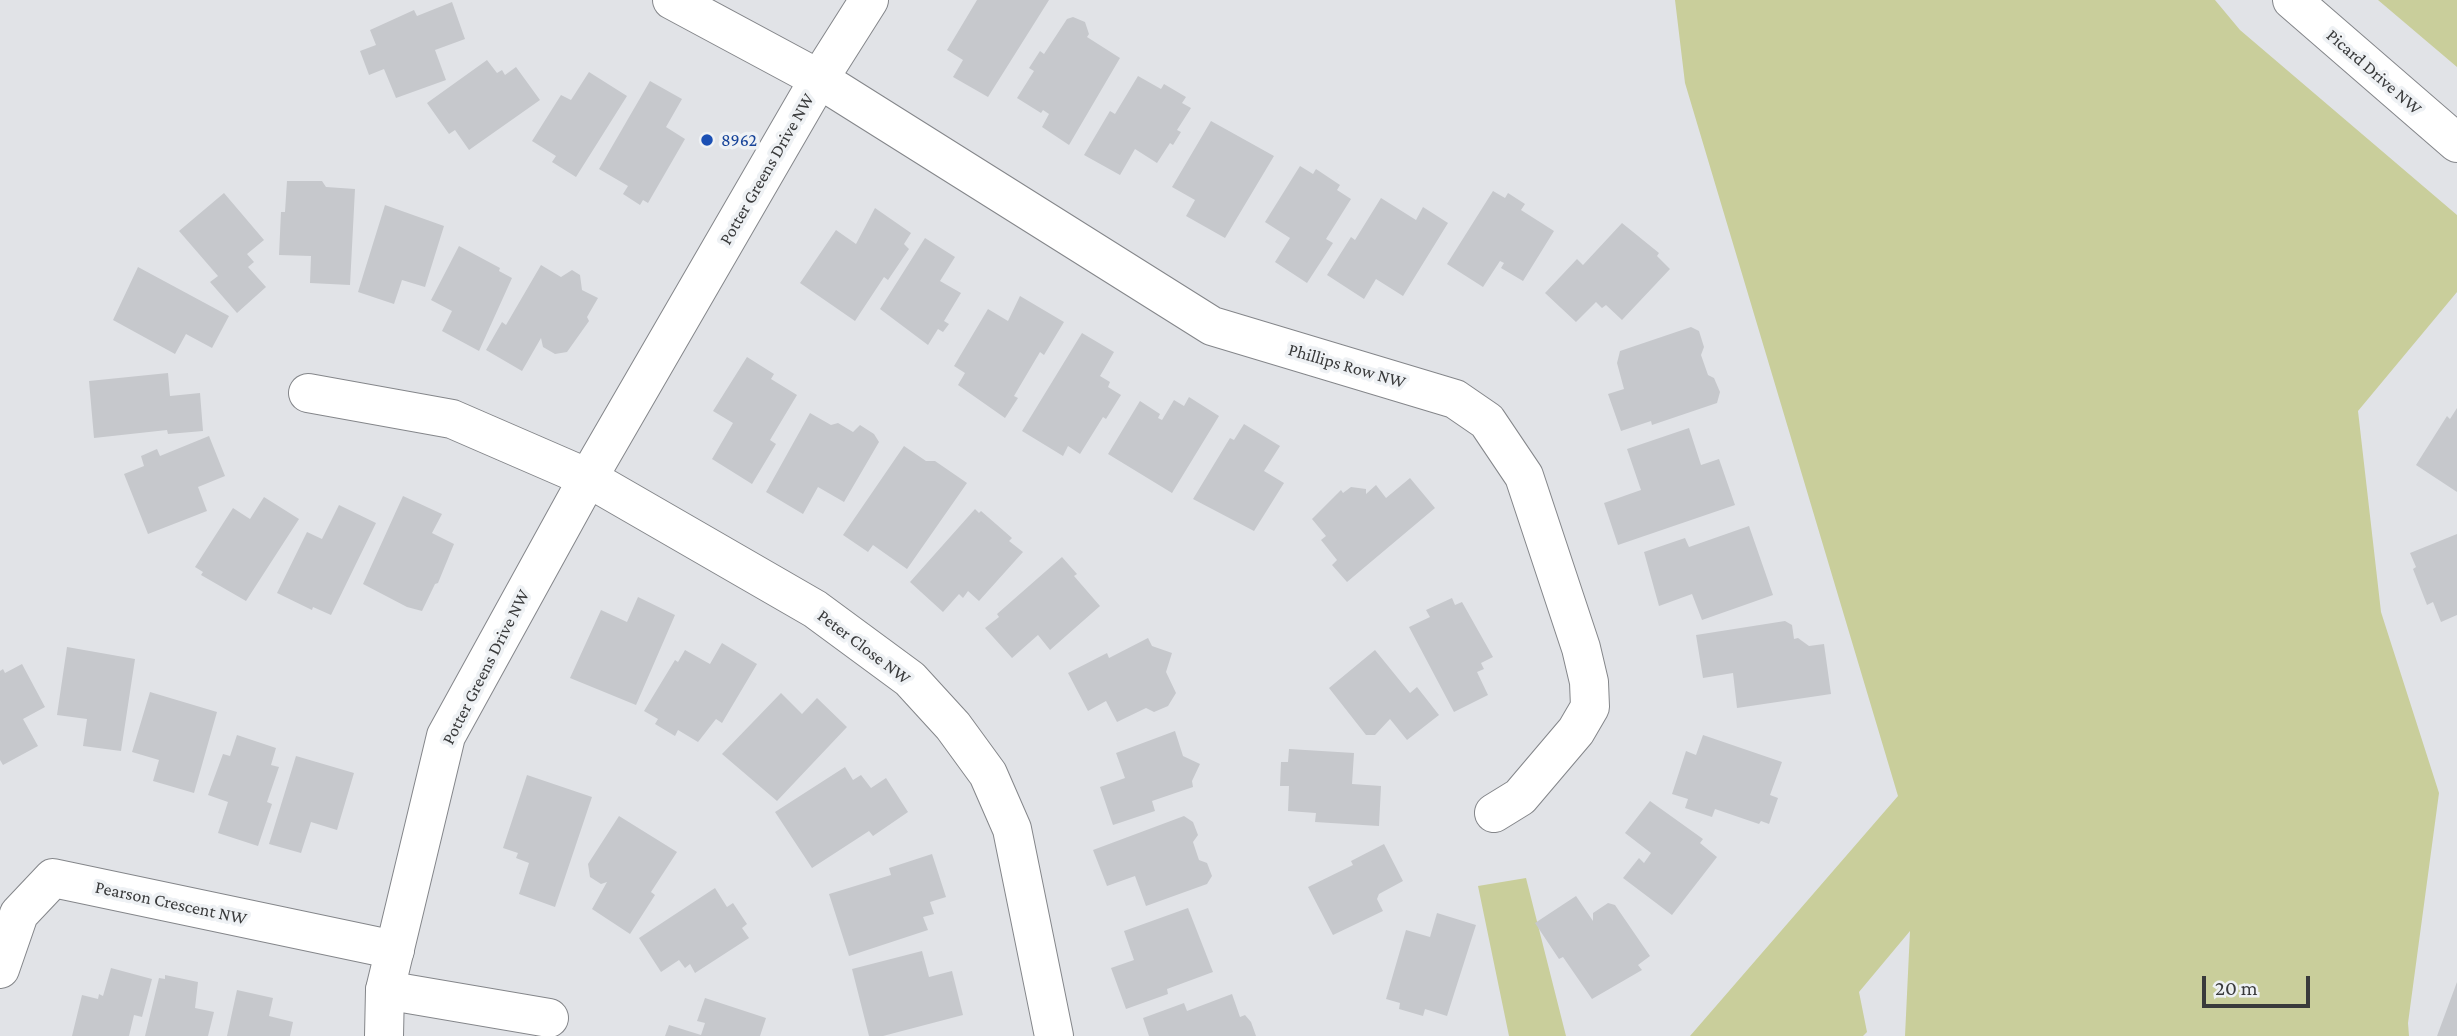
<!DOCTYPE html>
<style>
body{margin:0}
#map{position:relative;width:2457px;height:1036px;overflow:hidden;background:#e1e3e7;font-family:"Crimson Pro",serif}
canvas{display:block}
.scale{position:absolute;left:2202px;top:976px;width:108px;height:32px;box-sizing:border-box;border:4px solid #393a3b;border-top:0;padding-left:9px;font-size:21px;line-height:24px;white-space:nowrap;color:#393a3b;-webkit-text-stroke:5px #eef1f4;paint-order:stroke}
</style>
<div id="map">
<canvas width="2457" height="1036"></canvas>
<div class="scale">20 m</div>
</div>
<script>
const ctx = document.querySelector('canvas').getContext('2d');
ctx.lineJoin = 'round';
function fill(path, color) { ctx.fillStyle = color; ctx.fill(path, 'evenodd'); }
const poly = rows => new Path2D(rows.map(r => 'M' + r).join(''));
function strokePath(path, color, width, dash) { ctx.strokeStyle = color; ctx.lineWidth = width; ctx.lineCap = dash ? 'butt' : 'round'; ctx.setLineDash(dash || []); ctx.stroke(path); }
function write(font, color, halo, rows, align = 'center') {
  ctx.font = font + ' "Crimson Pro",serif'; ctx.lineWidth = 7; ctx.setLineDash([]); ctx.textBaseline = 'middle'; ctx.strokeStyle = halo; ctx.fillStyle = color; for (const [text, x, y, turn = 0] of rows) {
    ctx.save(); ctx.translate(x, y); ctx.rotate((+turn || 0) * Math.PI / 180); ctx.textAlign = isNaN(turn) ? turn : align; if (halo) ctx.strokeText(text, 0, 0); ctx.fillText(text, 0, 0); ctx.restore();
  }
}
fill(poly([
 [1675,0,2215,0,2240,30,2457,215,2457,292,2358,411,2381,612,2439,793,2408,1023,2409,1036,1905,1036,1910,931,1859,992,1867,1032,1863,1036,1690,1036,1898,796,1685,83],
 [2378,0,2457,0,2457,67],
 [1526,878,1566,1036,1509,1036,1478,886]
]), '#c9ce9b');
fill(poly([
 [977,0,1049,0,988,97,953,77,963,60,947,50],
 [452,2,465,39,435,50,446,80,396,98,384,69,369,75,360,51,376,45,370,30,414,10,417,16],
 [1073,17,1085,22,1089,34,1087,37,1120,58,1069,145,1042,127,1049,114,1043,110,1041,113,1017,98,1034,71,1029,68,1040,51,1044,54,1067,19],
 [487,60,497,73,502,70,505,75,516,67,540,100,469,150,455,130,449,134,427,103],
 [589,72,627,96,576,177,552,162,556,156,532,141,561,95,571,100],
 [1138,76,1161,89,1164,84,1186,97,1182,103,1191,108,1177,130,1181,132,1173,145,1170,143,1157,163,1135,149,1120,175,1084,155,1110,111,1115,114],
 [650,81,682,99,666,127,685,139,648,203,643,200,640,205,623,194,628,186,599,169],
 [1211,121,1274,156,1225,238,1186,216,1195,200,1172,187],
 [1300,166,1313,174,1316,169,1340,185,1337,190,1351,199,1326,239,1333,243,1307,283,1275,262,1290,238,1265,222],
 [287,181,322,181,326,187,355,189,350,285,310,283,311,256,279,255,281,212,285,212],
 [1493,191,1505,198,1508,193,1525,204,1521,210,1554,231,1523,281,1501,268,1504,263,1500,261,1483,287,1447,264],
 [224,193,264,240,247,254,254,262,248,267,266,287,237,313,210,282,218,276,179,231],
 [1381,198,1416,220,1423,207,1448,223,1403,296,1376,279,1364,299,1327,275,1351,237,1355,240],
 [385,205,444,226,425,287,402,280,394,304,358,292],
 [875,208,911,233,904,244,909,249,888,280,884,277,855,321,800,283,836,230,856,244],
 [1622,223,1659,253,1657,256,1670,269,1622,320,1606,305,1602,308,1596,302,1576,322,1545,293,1577,259,1583,265],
 [925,238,955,257,940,281,961,293,944,321,949,324,943,332,938,329,928,345,880,309],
 [459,246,500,268,499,271,512,278,479,351,442,331,452,311,431,300],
 [541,265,561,277,572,270,580,275,582,290,598,298,587,317,589,321,567,352,555,354,543,347,541,338,522,371,486,350,502,322,506,325],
 [138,267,229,316,212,348,186,334,175,354,113,320],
 [1020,296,1064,322,1044,355,1040,352,1014,396,1018,398,1005,418,958,385,965,373,954,366,988,309,1008,321],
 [1691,327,1699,331,1704,347,1701,355,1708,375,1714,378,1720,392,1717,403,1652,425,1651,421,1621,431,1608,394,1624,389,1617,363,1620,351],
 [1082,333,1114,352,1100,376,1110,382,1108,387,1121,395,1106,419,1103,417,1080,454,1068,446,1063,456,1022,431],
 [747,357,774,374,771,379,797,395,770,440,776,444,752,484,712,459,733,423,713,411],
 [168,373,170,396,200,393,203,431,168,434,167,430,94,438,89,381],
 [1189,397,1219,416,1172,493,1108,454,1140,401,1160,414,1158,418,1162,420,1174,400,1184,406],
 [2457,408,2457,492,2416,465,2447,416,2450,419],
 [810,413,831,425,838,423,853,432,860,425,874,434,879,442,844,502,818,487,803,514,766,492],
 [1244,424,1280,446,1264,471,1284,483,1254,531,1193,499,1230,438,1234,440],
 [1689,428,1701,465,1719,459,1735,505,1618,545,1604,503,1641,490,1627,449],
 [209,436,225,476,198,487,207,511,148,534,124,474,144,466,141,456,157,449,160,456],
 [904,446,926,461,935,461,967,483,907,569,873,545,868,552,843,535],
 [1410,478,1435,508,1347,582,1332,565,1337,560,1321,540,1326,536,1312,519,1341,490,1343,493,1351,487,1366,489,1366,494,1376,485,1386,498],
 [403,496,442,514,432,533,454,544,438,583,435,584,422,611,407,607,363,584],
 [264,497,299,519,246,601,201,575,203,572,195,567,233,508,250,519],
 [339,505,376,523,331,615,313,607,312,610,277,593,307,532,322,539],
 [975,509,979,513,981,511,1012,538,1009,541,1023,552,979,601,968,591,963,598,959,594,943,612,910,582],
 [1749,526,1773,595,1702,620,1692,594,1659,606,1644,552,1685,538,1689,547],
 [2457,534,2457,615,2441,622,2433,602,2427,605,2413,569,2416,567,2410,553],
 [1062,557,1077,574,1074,576,1100,606,1050,650,1038,635,1012,658,985,628,999,617,997,614],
 [638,597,675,615,636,705,570,678,601,610,627,622],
 [1452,598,1455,605,1462,602,1493,657,1481,663,1484,669,1477,672,1488,695,1454,712,1409,627,1430,617,1426,610],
 [1785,621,1792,625,1794,639,1798,638,1809,646,1824,644,1831,694,1737,708,1733,673,1703,678,1696,635],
 [1148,638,1152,646,1172,653,1166,672,1176,693,1168,706,1154,712,1146,708,1117,722,1106,701,1088,711,1068,673,1107,653,1109,658],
 [722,643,757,664,722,723,716,719,698,742,678,730,675,736,655,724,658,719,644,711,675,660,678,662,685,650,710,664],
 [67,647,135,659,121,751,83,746,87,719,57,715],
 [1375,650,1410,693,1417,687,1439,715,1407,740,1390,719,1375,735,1366,735,1329,688],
 [22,664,45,707,23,719,38,746,3,765,0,760,0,671,3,669,5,673],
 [150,692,217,712,194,793,153,781,159,760,132,752],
 [781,693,802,714,817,698,847,727,777,801,722,754],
 [1175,731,1183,756,1200,764,1192,781,1193,787,1152,801,1155,811,1113,825,1100,787,1125,778,1116,753],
 [237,735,276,748,271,765,279,767,267,802,272,804,258,846,218,833,228,802,208,795,223,754,230,756],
 [1703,735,1782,762,1770,795,1778,798,1769,824,1761,821,1759,824,1715,809,1712,817,1685,808,1688,799,1672,794,1686,751,1696,755],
 [1289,749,1354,753,1352,784,1381,786,1379,826,1315,822,1316,813,1288,811,1289,786,1280,786,1281,762,1288,762],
 [296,756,354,773,337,830,311,822,301,853,269,844],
 [845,767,853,780,861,775,871,788,886,778,908,812,873,836,869,831,812,868,775,812],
 [527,775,592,797,555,907,519,894,529,863,516,858,518,853,503,848],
 [1650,801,1703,839,1700,843,1717,857,1672,915,1623,878,1639,858,1644,863,1651,853,1625,833],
 [619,816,677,852,651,892,655,895,630,934,592,909,607,882,601,884,590,877,588,864],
 [1184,816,1193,822,1198,835,1193,842,1199,860,1207,863,1212,876,1207,884,1146,906,1135,876,1107,886,1093,850],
 [1384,844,1403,881,1379,894,1377,899,1383,911,1333,935,1308,887,1353,865,1351,861],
 [932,854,946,897,930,902,934,914,923,917,928,930,849,956,829,894,891,875,889,868],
 [715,888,727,907,733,903,747,924,742,928,749,938,695,973,690,964,685,968,679,960,661,972,639,938],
 [1576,896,1593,921,1593,913,1608,903,1615,905,1650,956,1638,965,1642,970,1592,999,1563,957,1559,959,1535,923],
 [1188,908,1213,972,1167,989,1168,994,1126,1009,1111,968,1134,960,1124,931],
 [1437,913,1476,925,1447,1016,1425,1009,1423,1016,1399,1009,1400,1003,1386,999,1406,930,1430,937],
 [922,951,929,977,952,971,963,1015,883,1036,869,1036,852,969],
 [111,968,152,979,142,1017,134,1015,129,1036,72,1036,82,995,98,999,99,994,103,996],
 [165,975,198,982,195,1008,214,1012,208,1036,145,1036,159,978,165,979],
 [2457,982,2457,1036,2437,1036],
 [237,990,273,998,269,1016,293,1022,290,1036,227,1036],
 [1232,994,1240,1017,1245,1015,1251,1022,1256,1036,1149,1036,1143,1018,1184,1003,1187,1011],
 [705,998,766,1018,760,1036,665,1036,669,1025,701,1035,705,1023,697,1021]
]), '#c6c8cc');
const street = poly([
 [672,0,819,79,1212,326,1455,399,1487,421,1524,476,1581,648,1589,682,1590,707,1576,731,1520,797,1494,813],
 [308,393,452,419,588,478,815,609,910,679,953,726,988,774,1012,829,1054,1036],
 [0,969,19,914,53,878,395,950],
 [385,990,549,1018]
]);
const secondary = poly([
 [2292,0,2457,143],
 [384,1036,385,990,446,736,588,478,819,79,869,0]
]);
strokePath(street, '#84868a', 40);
strokePath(secondary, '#84868a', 40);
strokePath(street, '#fff', 38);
strokePath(secondary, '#fff', 38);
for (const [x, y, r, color] of [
 [707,140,7,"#1a4fb4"]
]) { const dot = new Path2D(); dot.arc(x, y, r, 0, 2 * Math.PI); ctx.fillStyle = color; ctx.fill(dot); strokePath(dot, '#eef1f4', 2.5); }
write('18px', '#393a3b', '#eef1f4', [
 ["Picard Drive NW",2374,72,41],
 ["Potter Greens Drive NW",767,169,-60],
 ["Phillips Row NW",1347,366,16],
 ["Peter Close NW",864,647,37],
 ["Potter Greens Drive NW",486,667,-63],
 ["Pearson Crescent NW",171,903,12]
]);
write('18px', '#164399', '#eef1f4', [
 ["8962",721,140]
], 'left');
</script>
